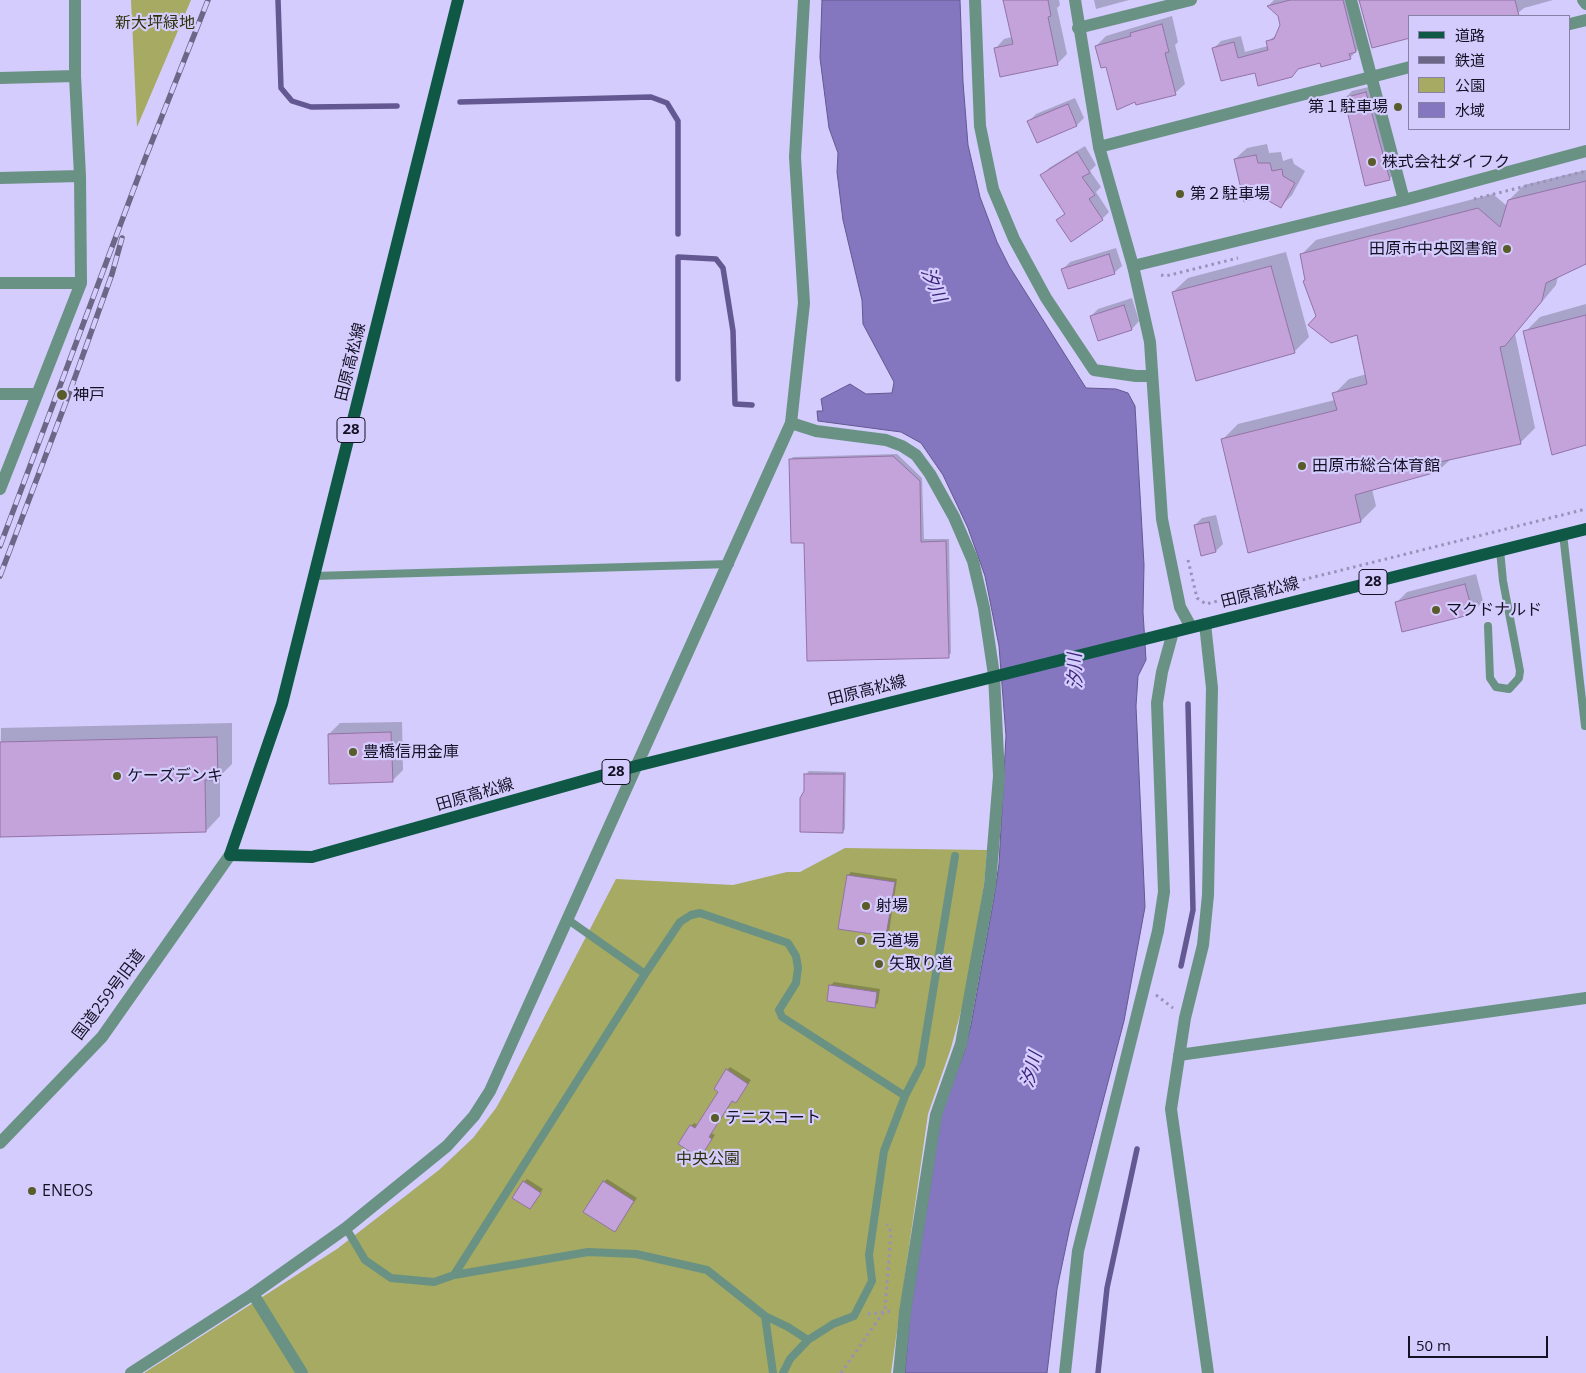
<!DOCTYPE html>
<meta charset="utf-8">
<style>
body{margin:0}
#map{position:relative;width:1586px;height:1373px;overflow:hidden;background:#d3ccfc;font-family:"Open Sans","Noto Sans JP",sans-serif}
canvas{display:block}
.legend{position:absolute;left:1408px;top:15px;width:162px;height:115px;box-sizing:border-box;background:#d3ccfc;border:1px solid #8781a6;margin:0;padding:6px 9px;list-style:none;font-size:15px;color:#151125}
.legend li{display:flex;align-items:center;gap:10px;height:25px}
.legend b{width:25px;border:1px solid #8781a6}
.scale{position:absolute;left:1408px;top:1336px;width:140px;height:22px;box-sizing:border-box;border:2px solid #151125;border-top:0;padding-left:6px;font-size:15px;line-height:18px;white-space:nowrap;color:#151125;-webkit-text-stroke:4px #d3ccfc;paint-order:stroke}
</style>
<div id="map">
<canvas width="1586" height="1373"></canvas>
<ul class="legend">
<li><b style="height:6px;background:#0f5846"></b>道路</li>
<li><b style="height:6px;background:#6c6687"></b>鉄道</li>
<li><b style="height:14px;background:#a6aa62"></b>公園</li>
<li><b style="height:14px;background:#8476bf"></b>水域</li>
</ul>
<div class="scale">50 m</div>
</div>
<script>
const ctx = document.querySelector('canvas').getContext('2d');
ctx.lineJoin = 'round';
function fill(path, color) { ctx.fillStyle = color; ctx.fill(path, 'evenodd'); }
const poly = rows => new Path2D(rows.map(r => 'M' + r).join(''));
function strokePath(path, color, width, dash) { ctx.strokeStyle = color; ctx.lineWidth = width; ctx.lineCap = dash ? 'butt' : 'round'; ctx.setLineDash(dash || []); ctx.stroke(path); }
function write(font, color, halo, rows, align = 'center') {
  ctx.font = font + ' "Open Sans","Noto Sans JP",sans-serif'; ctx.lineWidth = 4.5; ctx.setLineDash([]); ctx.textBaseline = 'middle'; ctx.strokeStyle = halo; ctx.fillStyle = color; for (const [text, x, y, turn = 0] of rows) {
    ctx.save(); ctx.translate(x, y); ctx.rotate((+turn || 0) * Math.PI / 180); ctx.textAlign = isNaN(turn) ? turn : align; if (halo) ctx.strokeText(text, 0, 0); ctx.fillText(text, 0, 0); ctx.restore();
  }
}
fill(poly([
 [131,0,191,0,137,127],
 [845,848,987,850,984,885,965,996,951,1048,928,1114,891,1373,144,1373,337,1249,439,1170,473,1138,496,1108,510,1083,616,879,733,885,787,872,800,872]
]), '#a6aa62');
const water = poly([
 [822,0,960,0,963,82,968,145,980,197,997,242,1009,266,1086,388,1116,389,1128,393,1135,406,1144,565,1143,612,1146,660,1138,676,1136,706,1145,907,1124,1021,1070,1227,1057,1289,1047,1373,905,1373,910,1314,942,1110,964,1053,971,1025,994,898,999,864,1006,736,999,646,985,576,968,528,943,475,921,443,901,432,818,421,817,411,823,411,821,399,850,384,866,394,892,393,894,382,863,324,862,300,843,220,837,172,838,153,829,128,820,58,822,0]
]);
fill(water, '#8476bf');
strokePath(water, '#635891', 1);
fill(poly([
 [1004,0,1059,0,1060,5,1057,8,1067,54,1057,64,995,49,1004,39,1012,37],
 [1094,0,1129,0,1096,9],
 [1274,0,1352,0,1363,44,1350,58,1256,71,1214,48,1221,41,1241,36,1245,52,1268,46,1267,42,1278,34,1281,25,1279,15,1268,6],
 [1359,0,1553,0,1524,8,1518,13,1507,16,1410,16,1410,45,1408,37],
 [1172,16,1178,42,1175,45,1185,84,1175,93,1107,66,1096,46,1106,36],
 [1373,86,1397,171,1389,179,1345,98,1352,91],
 [1075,98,1084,118,1077,125,1037,142,1029,121,1036,114],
 [1267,144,1269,153,1281,152,1283,161,1292,158,1294,164,1305,171,1292,195,1281,206,1235,159,1247,148],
 [1085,146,1096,165,1090,171,1101,187,1096,192,1109,212,1102,219,1058,220,1065,213,1042,176,1049,168],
 [1586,170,1586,263,1558,276,1556,285,1515,334,1535,428,1520,443,1451,459,1439,470,1372,489,1376,506,1361,521,1223,439,1238,424,1335,400,1334,394,1349,379,1367,374,1358,334,1317,316,1301,255,1316,240,1493,194,1507,206,1509,200,1524,185],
 [1116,248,1122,266,1114,273,1063,269,1070,262],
 [1286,252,1309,337,1294,352,1173,292,1188,278],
 [1132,298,1139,321,1132,329,1098,339,1091,316,1098,309],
 [1586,304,1586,444,1525,332,1540,317],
 [897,454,922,478,924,539,949,539,951,653,948,656,805,542,790,460,793,457],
 [1216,515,1223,544,1216,551,1195,525,1202,518],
 [1476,574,1483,601,1472,613,1396,603,1407,592],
 [402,722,403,770,392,781,329,734,340,723],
 [232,723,232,764,220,776,220,816,206,831,0,836,1,728],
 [809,771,846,772,845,829,842,832,805,791,806,774],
 [851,872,897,879,889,932,886,935,848,875],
 [834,982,880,989,878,1003,875,1006,830,986],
 [730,1067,751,1080,739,1098,733,1100,711,1133,715,1135,700,1157,680,1144,691,1126,694,1123,698,1125,720,1091,727,1070],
 [527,1179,543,1189,530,1208,524,1182],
 [607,1179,637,1198,615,1230,604,1182]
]), '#0003');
strokePath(poly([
 [278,0,281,88,292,101,311,107,397,106],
 [460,102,651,97,667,103,678,121,678,234],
 [678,379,678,257,716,259,723,268,733,331,735,404,752,405],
 [1181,966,1193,910,1188,704],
 [1098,1373,1107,1288,1137,1149]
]), '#635891', 5.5);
const building = poly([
 [1003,0,1048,0,1051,16,1048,17,1058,65,1000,77,994,48,1013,44,1003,0],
 [1290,0,1343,0,1356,52,1349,54,1351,59,1321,67,1320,63,1298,69,1292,77,1258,86,1255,73,1221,81,1212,48,1234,42,1238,58,1268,50,1266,41,1274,39,1280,25,1278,16,1267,6,1290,0],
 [1359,0,1515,0,1519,16,1410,16,1410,38,1372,48,1359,0],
 [1162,24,1169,52,1165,53,1176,95,1136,105,1135,102,1117,110,1106,67,1101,68,1095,46,1131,36,1130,33,1162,24],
 [1366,92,1390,180,1365,186,1344,98,1366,92],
 [1068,104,1077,126,1037,143,1027,121,1068,104],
 [1077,152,1090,173,1082,177,1095,195,1089,199,1103,220,1071,242,1056,220,1065,214,1040,175,1077,152],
 [1256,155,1258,163,1270,163,1272,171,1282,169,1283,176,1295,183,1281,208,1260,196,1244,202,1234,159,1256,155],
 [1586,181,1586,264,1546,283,1542,301,1505,346,1500,347,1521,444,1440,462,1440,471,1355,495,1361,522,1248,553,1221,439,1337,410,1332,393,1367,384,1357,335,1331,343,1308,325,1316,316,1303,281,1305,280,1300,254,1478,208,1500,227,1508,200,1586,181],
 [1109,254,1115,274,1068,289,1061,269,1109,254],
 [1271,266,1295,353,1196,381,1172,292,1271,266],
 [1124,305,1132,330,1098,341,1090,316,1124,305],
 [1586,315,1586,445,1552,455,1523,331,1586,315],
 [893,456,920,481,921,542,946,541,949,658,807,661,804,543,791,543,789,459,893,456],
 [1209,522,1216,552,1201,556,1194,525,1209,522],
 [1465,584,1473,614,1402,632,1395,602,1465,584],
 [391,732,393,782,329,784,328,734,391,732],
 [217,737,218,780,205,780,206,832,0,837,0,742,217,737],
 [804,774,844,774,843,833,800,832,800,798,804,791,804,774],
 [847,875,895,882,886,936,838,929,847,875],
 [829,985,877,992,875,1008,827,1001,829,985],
 [726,1069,748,1084,736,1103,732,1101,709,1137,712,1139,700,1158,678,1144,690,1125,695,1128,718,1092,714,1089,726,1069],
 [523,1181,541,1193,530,1209,512,1198,523,1181],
 [603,1181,634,1201,615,1232,583,1212,603,1181]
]);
fill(building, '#c3a3d9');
strokePath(building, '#9273a6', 1);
strokePath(poly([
 [1474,199,1586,171],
 [1161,275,1166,276,1238,258],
 [1188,560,1197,598,1206,604,1586,509],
 [1156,995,1173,1008],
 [868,1314,892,1311],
 [841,1373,885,1310,891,1232,887,1224]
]), '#9892b9', 3, [2.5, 4]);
strokePath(poly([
 [1563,534,1585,726],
 [314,576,730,564],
 [1488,626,1490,678,1496,687,1509,689,1519,678,1520,671,1503,581,1500,550],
 [567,919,645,974],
 [346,1228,365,1260,391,1278,434,1282,454,1275,645,974,680,922,691,915,700,913,788,943,796,956,798,968,796,983,779,1010,782,1017,905,1096],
 [454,1275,588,1252,636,1254,707,1270,765,1316,773,1373],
 [765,1316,788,1327,808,1340,833,1324,854,1316,872,1281,869,1255,884,1151,905,1096,921,1065,955,856],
 [783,1373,790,1359,808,1340]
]), '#699284', 8);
strokePath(poly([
 [975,0,980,126,993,189,1014,239,1046,298,1094,370,1136,376,1151,376],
 [1351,0,1404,200],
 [1583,0,1586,4],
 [1570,24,1586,20],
 [1078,28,1191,0],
 [0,78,75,76],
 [1099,147,1410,67],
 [0,178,80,176],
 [1133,266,1404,200,1586,151],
 [0,283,81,283],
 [0,394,37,394],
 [791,423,816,431,886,440,902,446,916,455,930,474,954,517,973,561,984,608,994,675,999,776,990,885,961,1044,936,1115,905,1312,899,1373],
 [0,489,81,283,80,176,75,76,75,0],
 [1205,624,1212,688,1208,895,1203,945,1185,1018,1171,1109,1208,1373],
 [1179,1055,1586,998],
 [253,1294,302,1373],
 [1065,1373,1078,1251,1158,931,1164,892,1157,703,1162,672,1173,632]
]), '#699284', 12);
strokePath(poly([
 [1075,0,1099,147,1133,266,1150,342,1162,519,1180,607,1191,627],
 [0,1143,102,1037,230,855],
 [131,1373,253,1294,346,1228,447,1146,474,1116,490,1091,791,423,804,303,795,157,804,0]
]), '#699284', 12);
strokePath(poly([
 [458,0,282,704,230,855,312,857,636,766,1586,529]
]), '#0f5846', 12);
const rail = poly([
 [0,546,145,159,208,0],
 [0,576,69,394,112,274,122,238]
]);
strokePath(rail, '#6c6687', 5.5);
strokePath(rail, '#d3ccfc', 4, [11]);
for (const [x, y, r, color] of [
 [1398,107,5,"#595b29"],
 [1372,162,5,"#595b29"],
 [1180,194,5,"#595b29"],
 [1507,249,5,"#595b29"],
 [62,395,6,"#595b29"],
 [1302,466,5,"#595b29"],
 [1436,610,5,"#595b29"],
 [353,752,5,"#595b29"],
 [117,776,5,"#595b29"],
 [866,906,5,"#595b29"],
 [861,941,5,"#595b29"],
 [879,964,5,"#595b29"],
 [715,1118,5,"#595b29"],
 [32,1191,5,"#595b29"]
]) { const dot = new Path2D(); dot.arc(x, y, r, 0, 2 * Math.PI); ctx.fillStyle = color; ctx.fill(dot); strokePath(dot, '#d3ccfc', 2); }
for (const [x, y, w] of [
 [351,430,28],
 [1373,582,28],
 [616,772,28]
]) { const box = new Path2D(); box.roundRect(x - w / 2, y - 12.5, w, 25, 4); ctx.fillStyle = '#d3ccfc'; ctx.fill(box); strokePath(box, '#151125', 1); }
write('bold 15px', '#151125', null, [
 ["28",351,430],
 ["28",1373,582],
 ["28",616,772]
]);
write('16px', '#2f310b', '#d3ccfc', [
 ["新大坪緑地",155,23],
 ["中央公園",708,1159]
]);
write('16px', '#151125', '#d3ccfc', [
 ["第１駐車場",1388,107,"right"],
 ["株式会社ダイフク",1382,162],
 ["第２駐車場",1190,194],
 ["田原市中央図書館",1497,249,"right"],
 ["神戸",73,395],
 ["田原市総合体育館",1312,466],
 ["マクドナルド",1446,610],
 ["豊橋信用金庫",363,752],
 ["ケーズデンキ",127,776],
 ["射場",876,906],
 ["弓道場",871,941],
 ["矢取り道",889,964],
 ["テニスコート",725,1118],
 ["ENEOS",42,1191]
], 'left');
write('16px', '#151125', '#d3ccfc', [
 ["田原高松線",351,362,-76],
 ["田原高松線",1260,593,-14],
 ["田原高松線",867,691,-14],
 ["田原高松線",475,795,-16],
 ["国道259号旧道",109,995,-53]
]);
write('italic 18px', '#3e237a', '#d3ccfc', [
 ["汐川",933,285,66],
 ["汐川",1076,671,-91],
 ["汐川",1032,1070,-75]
]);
</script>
